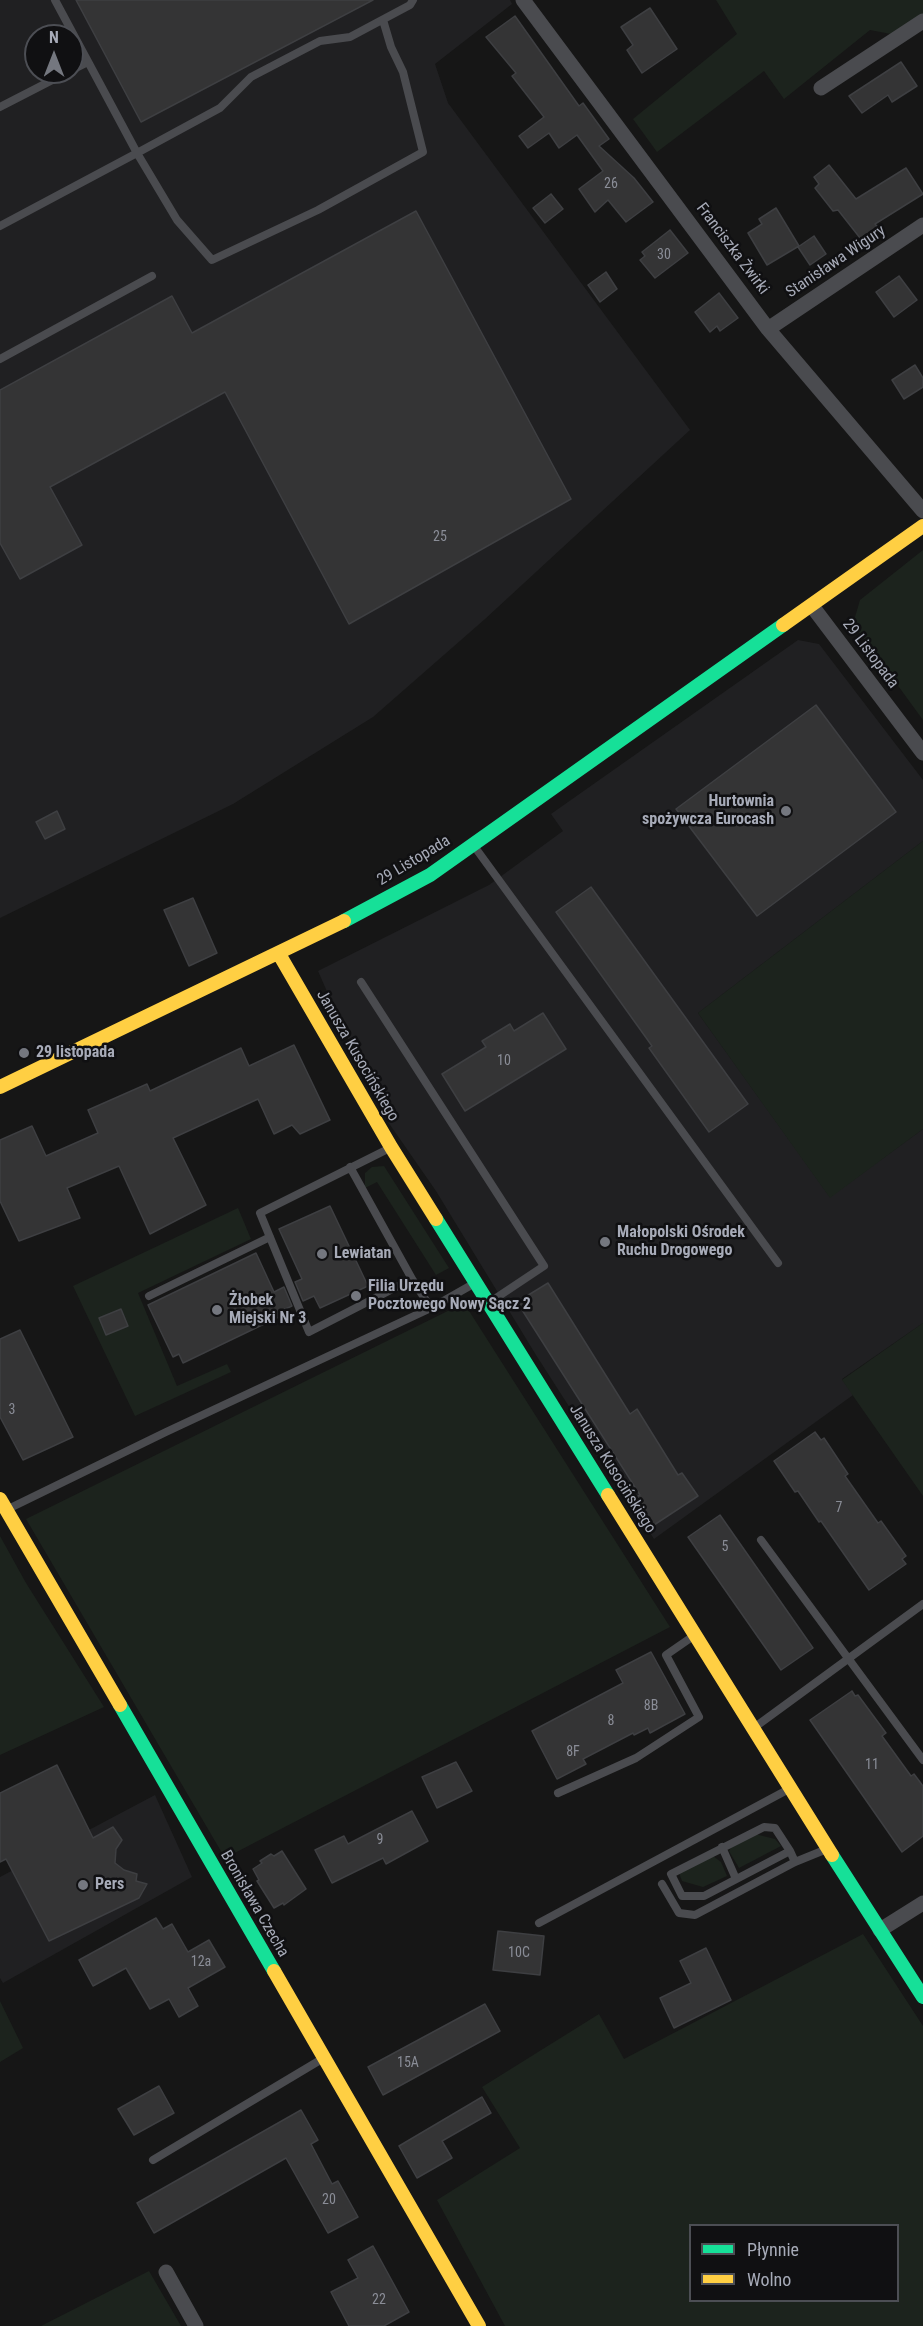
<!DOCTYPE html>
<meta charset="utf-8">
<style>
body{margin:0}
#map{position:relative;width:923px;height:2326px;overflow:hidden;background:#161616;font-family:"Roboto Condensed",sans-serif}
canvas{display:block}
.legend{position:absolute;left:689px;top:2224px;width:210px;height:78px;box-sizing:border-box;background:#101012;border:2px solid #4c4e54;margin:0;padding:8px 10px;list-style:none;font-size:18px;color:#a7abb8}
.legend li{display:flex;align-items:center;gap:12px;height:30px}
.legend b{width:30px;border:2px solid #4c4e54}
.north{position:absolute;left:24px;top:24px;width:60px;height:60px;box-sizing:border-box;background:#101012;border:2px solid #4c4e54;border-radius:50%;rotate:0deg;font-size:16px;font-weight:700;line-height:24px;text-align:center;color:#a7abb8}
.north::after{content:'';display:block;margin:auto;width:21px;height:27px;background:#74777f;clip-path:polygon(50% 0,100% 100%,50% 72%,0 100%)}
</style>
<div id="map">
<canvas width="923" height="2326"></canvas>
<ul class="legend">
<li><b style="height:8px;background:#16e098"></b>Płynnie</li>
<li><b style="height:8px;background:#ffcf43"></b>Wolno</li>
</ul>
<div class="north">N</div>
</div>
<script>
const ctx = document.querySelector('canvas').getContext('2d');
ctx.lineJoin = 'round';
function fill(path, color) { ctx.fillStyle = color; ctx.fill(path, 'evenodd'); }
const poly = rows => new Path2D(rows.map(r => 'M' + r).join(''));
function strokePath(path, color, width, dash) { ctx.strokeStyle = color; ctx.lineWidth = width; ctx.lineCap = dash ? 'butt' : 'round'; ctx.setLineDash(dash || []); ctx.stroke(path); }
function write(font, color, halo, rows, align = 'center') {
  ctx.font = font + ' "Roboto Condensed",sans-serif'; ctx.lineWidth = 5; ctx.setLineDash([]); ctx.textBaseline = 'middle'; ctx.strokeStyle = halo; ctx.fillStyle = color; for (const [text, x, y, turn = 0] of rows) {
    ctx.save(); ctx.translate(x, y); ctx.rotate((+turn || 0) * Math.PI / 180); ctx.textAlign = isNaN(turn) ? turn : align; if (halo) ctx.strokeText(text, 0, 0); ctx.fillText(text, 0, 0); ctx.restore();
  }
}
fill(poly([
 [0,0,510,0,512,4,435,64,448,103,690,430,485,619,373,717,233,804,0,918],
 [36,36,72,36,72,72,36,72],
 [798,640,819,644,923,780,923,841,698,1013,830,1197,923,1129,923,1323,842,1379,853,1395,654,1539,536,1355,436,1191,386,1119,356,1057,318,971,489,885,563,831,551,814],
 [155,1795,192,1877,3,1983,0,1978,0,1877]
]), '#202022');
fill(poly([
 [716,0,923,0,923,17,896,35,870,30,784,99,764,71,657,152,633,119,737,34],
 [923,550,923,720,853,624,860,600],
 [923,841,923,1129,830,1198,698,1013],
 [384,1166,449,1268,436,1275,377,1182,365,1188,365,1173,372,1167],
 [238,1208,251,1239,138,1293,177,1386,227,1364,231,1372,135,1416,73,1286],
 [464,1303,670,1627,225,1858,26,1519],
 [923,1323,923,1496,842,1380],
 [0,1536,26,1583,104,1707,0,1755],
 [755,1834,775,1839,781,1846,739,1868,729,1851,732,1846],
 [713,1856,721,1862,727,1876,703,1887,682,1881,679,1873],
 [863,1934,923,2026,923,2326,505,2326,437,2200,520,2148,482,2087,599,2014,624,2059],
 [690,2226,898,2226,898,2300,690,2300],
 [0,2001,23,2048,0,2062],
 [149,2271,181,2326,41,2326]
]), '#1c231d');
const building = poly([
 [76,0,373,0,141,122,76,0],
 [650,8,677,49,642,73,627,50,633,45,621,27,650,8],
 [515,16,579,106,583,103,609,139,599,146,634,178,653,202,626,222,608,200,595,212,579,189,603,171,577,135,559,148,549,133,528,148,519,136,544,117,512,76,516,73,486,37,515,16],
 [901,62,917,86,892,102,888,95,862,113,849,96,901,62],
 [829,165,856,199,906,168,923,194,875,224,880,230,864,243,838,210,833,211,815,188,819,184,814,177,829,165],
 [551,194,563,209,545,223,533,208,551,194],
 [776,208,799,246,767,265,748,233,762,224,759,219,776,208],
 [416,211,571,499,349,624,225,392,50,487,82,545,20,579,0,543,0,390,172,296,192,333,416,211],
 [670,230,688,253,655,278,640,260,645,256,642,252,670,230],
 [814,236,826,254,810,265,798,247,814,236],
 [606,272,617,289,600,302,588,285,606,272],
 [899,276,917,300,894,317,876,292,899,276],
 [719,293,738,318,720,331,717,326,710,332,695,312,719,293],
 [915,365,923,378,923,387,904,399,892,380,915,365],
 [816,705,896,812,757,916,676,809,816,705],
 [57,811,65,829,45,839,36,822,57,811],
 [591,887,748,1104,709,1132,649,1048,652,1046,556,912,591,887],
 [193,898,217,953,189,966,164,910,193,898],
 [543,1013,566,1049,465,1111,442,1074,486,1047,482,1041,510,1024,514,1031,543,1013],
 [294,1045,330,1120,300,1134,292,1125,274,1134,258,1099,173,1138,206,1205,150,1234,119,1166,67,1188,80,1218,19,1241,0,1201,0,1140,32,1126,46,1156,98,1133,88,1110,147,1084,150,1091,241,1048,249,1066,294,1045],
 [330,1206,368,1286,320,1308,314,1296,303,1301,295,1282,302,1279,279,1229,330,1206],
 [256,1253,274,1292,284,1287,292,1306,283,1310,285,1314,183,1363,179,1354,173,1357,148,1305,256,1253],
 [548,1283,630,1414,637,1409,678,1475,682,1473,698,1496,654,1525,647,1515,643,1518,631,1500,640,1495,517,1302,548,1283],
 [121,1309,128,1326,106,1335,99,1318,121,1309],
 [20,1330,73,1437,23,1460,0,1417,0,1339,20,1330],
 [815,1432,821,1440,824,1438,848,1474,845,1476,878,1523,881,1521,906,1556,902,1559,906,1564,869,1590,821,1521,819,1522,798,1491,795,1492,774,1461,815,1432],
 [720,1515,813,1648,781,1670,688,1537,720,1515],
 [651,1652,685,1714,650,1733,648,1728,634,1735,633,1733,583,1759,586,1764,557,1779,532,1731,623,1683,616,1670,651,1652],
 [852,1691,855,1696,858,1695,886,1733,882,1736,911,1776,914,1774,923,1786,923,1836,902,1852,810,1720,852,1691],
 [456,1762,472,1791,437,1808,422,1777,456,1762],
 [57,1765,93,1838,113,1827,122,1840,116,1849,115,1863,124,1870,137,1874,136,1881,147,1884,139,1898,49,1941,6,1859,0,1862,0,1793,57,1765],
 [412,1811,428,1841,386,1864,383,1858,332,1883,315,1850,344,1836,348,1844,412,1811],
 [282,1851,306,1889,284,1905,283,1903,274,1908,257,1881,259,1880,253,1869,262,1863,260,1861,271,1854,274,1856,282,1851],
 [156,1918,163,1929,172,1924,188,1952,209,1940,225,1967,188,1988,198,2006,179,2017,169,1999,150,2009,126,1968,93,1986,79,1960,156,1918],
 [498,1931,544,1936,540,1975,493,1970,498,1931],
 [706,1948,731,2000,674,2028,660,1998,691,1983,680,1961,706,1948],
 [485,2004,500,2031,383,2095,368,2067,485,2004],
 [159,2086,174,2113,134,2135,118,2109,159,2086],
 [482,2097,491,2113,442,2141,452,2158,417,2178,399,2146,482,2097],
 [301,2110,318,2140,311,2144,332,2184,338,2181,358,2217,328,2233,286,2158,154,2233,137,2203,301,2110],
 [373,2246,409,2312,384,2326,349,2326,331,2292,358,2278,348,2260,373,2246]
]);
fill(building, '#343435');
strokePath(building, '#3e3f42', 1.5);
strokePath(poly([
 [55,0,137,153,220,108,251,77,320,41,350,37,410,5,413,0],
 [72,70,88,62],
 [0,107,68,72],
 [0,226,137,153,177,220,212,260,318,210,423,152,403,72,391,47,383,20],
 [0,359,152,276],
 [474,846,778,1263],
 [361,982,544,1266,490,1302],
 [390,1148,260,1213,309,1332,412,1279],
 [350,1167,412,1279,431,1308],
 [149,1296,270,1237],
 [8,1509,166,1432,431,1308,475,1283],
 [761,1540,923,1760],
 [755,1727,923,1604],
 [558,1793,636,1758,699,1717,666,1655,692,1637],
 [722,1847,736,1879],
 [790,1851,704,1896,682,1896,671,1874,764,1827,775,1828,790,1851,795,1862],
 [662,1884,679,1913,695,1915,795,1862,827,1849],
 [539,1923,789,1789],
 [153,2160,322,2059]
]), '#4a4b4f', 8);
strokePath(poly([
 [523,0,768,329,923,511],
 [821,88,923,21],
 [768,329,923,225],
 [812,606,923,753],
 [880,1930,923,1903],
 [166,2272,196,2326]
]), '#4a4b4f', 15);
strokePath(poly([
 [344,921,430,875,783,625],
 [436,1219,608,1495],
 [120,1705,274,1971],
 [832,1855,923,1997]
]), '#16e098', 14);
strokePath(poly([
 [783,625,923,526],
 [279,954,391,1147,436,1219],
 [0,1087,344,921],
 [608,1495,832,1855],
 [0,1499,120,1705],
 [274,1971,479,2326]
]), '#ffcf43', 14);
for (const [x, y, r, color] of [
 [786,811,6,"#74777f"],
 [24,1053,6,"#74777f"],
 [605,1242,6,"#74777f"],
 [322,1254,6,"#74777f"],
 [356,1296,6,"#74777f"],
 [217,1310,6,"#74777f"],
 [83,1885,6,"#74777f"]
]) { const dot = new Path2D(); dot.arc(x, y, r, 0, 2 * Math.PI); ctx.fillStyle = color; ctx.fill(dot); strokePath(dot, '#101012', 2); }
write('14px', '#8a8d97', null, [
 ["26",611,184],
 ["30",664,255],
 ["25",440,537],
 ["10",504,1061],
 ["3",12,1410],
 ["7",839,1508],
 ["5",725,1547],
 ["8B",651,1706],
 ["8",611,1721],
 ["8F",573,1752],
 ["11",872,1765],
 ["9",380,1840],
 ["10C",519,1953],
 ["12a",201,1962],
 ["15A",408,2063],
 ["20",329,2200],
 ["22",379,2300]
]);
write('16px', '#a7abb8', '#101012', [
 ["Franciszka Żwirki",732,249,53],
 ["Stanisława Wigury",836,262,-34],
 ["29 Listopada",870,654,53],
 ["29 Listopada",414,861,-31],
 ["Janusza Kusocińskiego",357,1056,60],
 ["Janusza Kusocińskiego",612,1469,58],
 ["Bronisława Czecha",254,1904,60]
]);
write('bold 16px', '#a7abb8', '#101012', [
 ["Hurtownia",774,802,"right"],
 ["spożywcza Eurocash",774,820,"right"],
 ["29 listopada",36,1053],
 ["Małopolski Ośrodek",617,1233],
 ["Ruchu Drogowego",617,1251],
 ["Lewiatan",334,1254],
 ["Filia Urzędu",368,1287],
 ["Pocztowego Nowy Sącz 2",368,1305],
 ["Żłobek",229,1301],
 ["Miejski Nr 3",229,1319],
 ["Pers",95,1885]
], 'left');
</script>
